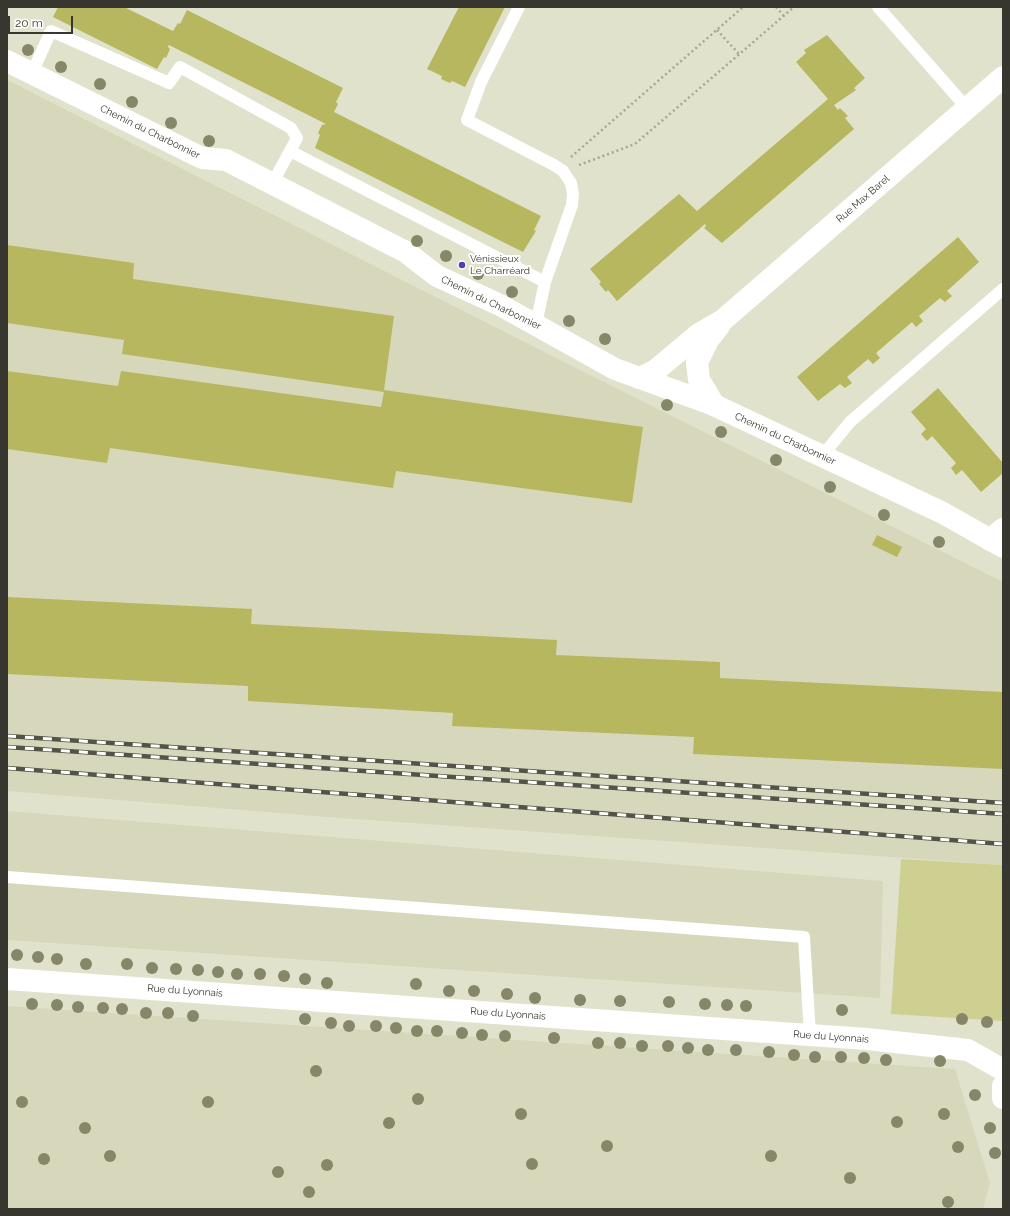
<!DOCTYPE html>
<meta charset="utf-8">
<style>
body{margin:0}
#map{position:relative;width:1010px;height:1216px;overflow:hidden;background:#e1e2cc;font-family:Raleway,sans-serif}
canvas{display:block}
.frame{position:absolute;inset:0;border:8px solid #37372f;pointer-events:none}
.scale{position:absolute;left:8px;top:16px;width:65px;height:18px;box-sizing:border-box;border:2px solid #37372f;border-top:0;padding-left:5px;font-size:12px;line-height:14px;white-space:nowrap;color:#37372f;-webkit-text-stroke:3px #fff;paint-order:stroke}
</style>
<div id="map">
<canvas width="1010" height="1216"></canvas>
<div class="frame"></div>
<div class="scale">20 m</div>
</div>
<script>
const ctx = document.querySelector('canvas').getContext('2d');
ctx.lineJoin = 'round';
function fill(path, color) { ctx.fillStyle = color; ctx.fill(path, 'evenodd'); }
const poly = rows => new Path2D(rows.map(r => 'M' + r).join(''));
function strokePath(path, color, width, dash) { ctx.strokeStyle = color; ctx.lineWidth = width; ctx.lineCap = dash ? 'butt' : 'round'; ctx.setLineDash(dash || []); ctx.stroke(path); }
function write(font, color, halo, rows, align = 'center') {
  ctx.font = font + ' Raleway,sans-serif'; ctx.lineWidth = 4; ctx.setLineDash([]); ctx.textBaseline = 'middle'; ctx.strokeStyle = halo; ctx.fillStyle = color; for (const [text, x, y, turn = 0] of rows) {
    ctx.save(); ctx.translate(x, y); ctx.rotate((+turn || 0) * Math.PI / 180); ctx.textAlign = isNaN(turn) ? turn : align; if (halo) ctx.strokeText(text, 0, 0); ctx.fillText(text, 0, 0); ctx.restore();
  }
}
fill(poly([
 [7,80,578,369,1003,582,1003,865,327,817,7,791],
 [7,811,883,881,880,998,7,940],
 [7,1006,955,1069,990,1183,983,1209,7,1209]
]), '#d7d8bb');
fill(poly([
 [901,859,1003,865,1003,1021,891,1014]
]), '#ced091');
fill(poly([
 [58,7,124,7,173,31,178,23,180,24,187,10,343,88,336,102,338,104,334,112,541,216,534,230,536,231,523,252,315,148,320,135,318,133,322,125,326,124,169,45,168,47,170,49,166,58,164,57,157,69,53,17],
 [459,7,505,7,465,87,452,81,450,83,441,79,442,76,427,69],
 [827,35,865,78,854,88,856,90,834,105,838,110,840,108,848,116,845,118,854,129,722,243,704,228,706,226,705,224,617,301,608,290,606,292,599,284,601,282,590,269,679,194,697,211,828,99,796,62,806,53,804,50],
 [958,237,979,262,947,291,952,296,945,302,940,298,919,316,923,321,916,327,912,322,876,353,880,358,873,364,868,359,847,377,852,383,845,388,840,384,818,401,797,377],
 [7,245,134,263,133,279,394,316,384,390,643,427,632,503,396,471,393,488,110,448,107,463,7,449,7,371,118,386,121,371,381,407,384,392,122,354,124,340,7,323],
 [938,388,1003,463,1003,473,981,492,962,470,956,475,951,468,956,463,932,436,927,441,921,434,926,429,911,412],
 [877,535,902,547,897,557,872,545],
 [7,597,252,609,251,624,557,640,556,655,720,662,720,678,1003,692,1003,769,693,754,694,737,452,726,453,713,248,701,248,686,7,674]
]), '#b6b75e');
strokePath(poly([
 [776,7,784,16],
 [717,30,739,54],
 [571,157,743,7],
 [579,165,635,144,794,7]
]), '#a6a796', 2.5, [2, 3]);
strokePath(poly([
 [878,7,967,108],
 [32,73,51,31,169,83,180,67,291,128,297,138,272,184],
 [290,151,545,282,572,205,573,194,571,183,563,171,554,165,467,120,481,82,519,7],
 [536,324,545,282],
 [822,456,850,422,1003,289],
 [7,877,804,937,810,1035]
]), '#fff', 12);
strokePath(poly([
 [640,378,656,370,699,334,723,320,1003,77],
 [714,405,699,380,697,362,708,340,719,326],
 [990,540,1003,529],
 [7,979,867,1039,968,1050,1003,1070],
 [1003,1086,1003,1098]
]), '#fff', 22);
strokePath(poly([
 [7,61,202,158,226,160,406,252,437,276,500,305,615,369,714,405,943,513,1003,547]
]), '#fff', 22);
const rail = poly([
 [7,736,1003,803],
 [7,747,1003,814],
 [7,768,1003,844]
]);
strokePath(rail, '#535348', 4.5);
strokePath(rail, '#fff', 3, [9]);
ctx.fillStyle = '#868768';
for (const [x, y] of [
 [28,50],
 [61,67],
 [100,84],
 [132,102],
 [171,123],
 [209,141],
 [417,241],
 [446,256],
 [478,274],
 [512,292],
 [569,321],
 [605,339],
 [667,405],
 [721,432],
 [776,460],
 [830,487],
 [884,515],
 [939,542],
 [17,955],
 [38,957],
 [57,959],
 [86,964],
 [127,964],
 [152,968],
 [176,969],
 [198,970],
 [218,972],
 [237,974],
 [260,974],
 [284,976],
 [305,979],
 [327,983],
 [416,984],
 [449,991],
 [474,991],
 [507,994],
 [535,998],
 [580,1000],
 [620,1001],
 [669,1002],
 [32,1004],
 [705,1004],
 [57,1005],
 [727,1005],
 [746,1006],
 [78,1007],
 [103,1008],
 [122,1009],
 [842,1010],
 [146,1013],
 [168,1013],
 [193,1016],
 [305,1019],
 [962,1019],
 [987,1022],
 [331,1023],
 [349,1026],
 [376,1026],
 [396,1028],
 [417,1031],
 [437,1031],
 [462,1033],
 [482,1035],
 [505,1036],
 [554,1038],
 [598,1043],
 [620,1043],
 [642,1046],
 [668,1046],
 [688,1048],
 [708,1050],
 [736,1050],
 [769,1052],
 [794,1055],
 [815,1057],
 [841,1057],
 [864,1058],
 [886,1060],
 [940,1061],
 [316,1071],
 [975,1095],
 [418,1099],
 [22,1102],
 [208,1102],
 [521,1114],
 [944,1114],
 [897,1122],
 [389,1123],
 [85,1128],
 [990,1128],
 [607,1146],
 [958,1147],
 [995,1153],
 [110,1156],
 [771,1156],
 [44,1159],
 [532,1164],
 [327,1165],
 [278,1172],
 [850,1178],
 [309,1192],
 [948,1202]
]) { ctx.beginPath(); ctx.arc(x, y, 6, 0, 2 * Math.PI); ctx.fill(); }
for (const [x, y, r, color] of [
 [462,265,4,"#5939b1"]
]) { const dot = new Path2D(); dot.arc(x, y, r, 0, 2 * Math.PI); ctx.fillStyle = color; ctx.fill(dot); strokePath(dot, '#fff', 1.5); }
write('10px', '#37372f', '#fff', [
 ["Chemin du Charbonnier",150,132,26],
 ["Rue Max Barel",863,199,-41],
 ["Chemin du Charbonnier",491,303,26],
 ["Chemin du Charbonnier",785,439,25],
 ["Rue du Lyonnais",185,991,4],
 ["Rue du Lyonnais",508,1014,4],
 ["Rue du Lyonnais",831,1037,4]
]);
write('10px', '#37372f', '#fff', [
 ["Vénissieux",470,259],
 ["Le Charréard",470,271]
], 'left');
</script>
